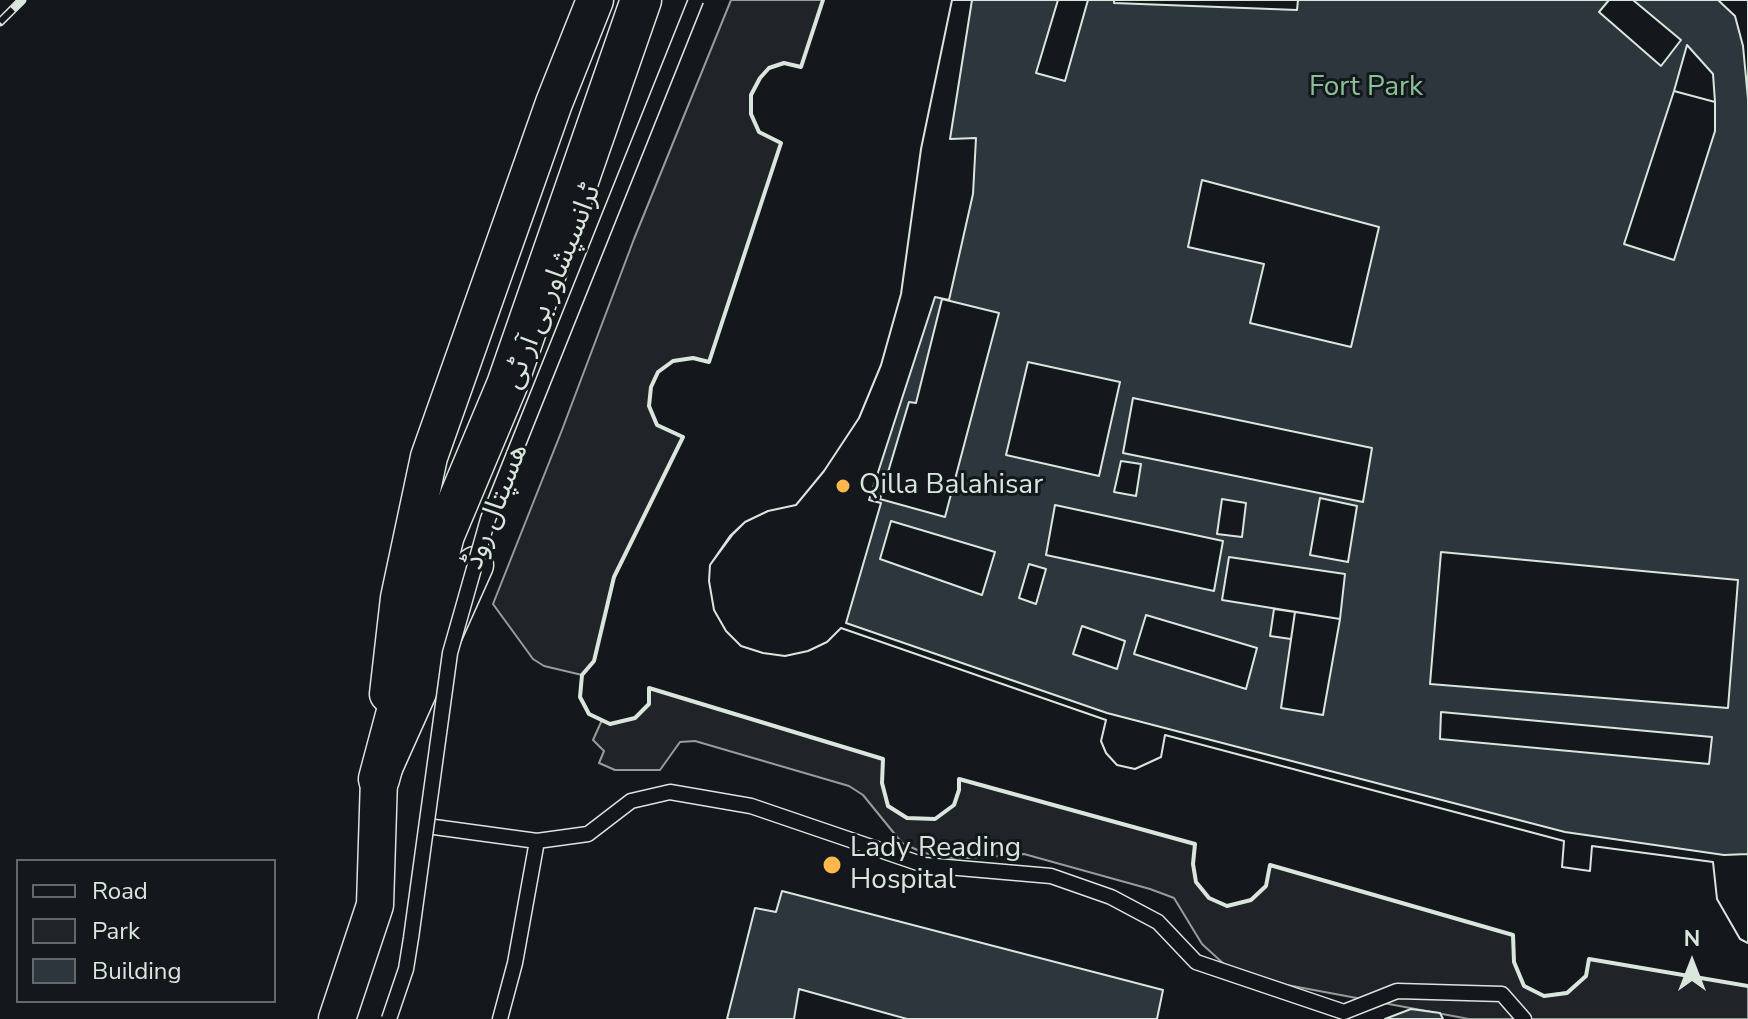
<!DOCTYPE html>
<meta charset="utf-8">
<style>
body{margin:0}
#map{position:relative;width:1748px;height:1019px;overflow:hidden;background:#14181c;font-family:"Nunito Sans",sans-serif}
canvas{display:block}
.legend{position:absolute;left:16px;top:859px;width:260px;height:144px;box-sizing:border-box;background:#14181c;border:2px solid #626a69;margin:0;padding:10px 14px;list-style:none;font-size:24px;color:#d8e6dc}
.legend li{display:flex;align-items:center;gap:16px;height:40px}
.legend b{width:40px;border:2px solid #626a69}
.north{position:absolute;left:1652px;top:923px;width:80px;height:80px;-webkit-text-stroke:6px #14181c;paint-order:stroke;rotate:0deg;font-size:22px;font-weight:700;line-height:32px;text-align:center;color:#d8e6dc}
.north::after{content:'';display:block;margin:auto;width:28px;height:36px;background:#d8e6dc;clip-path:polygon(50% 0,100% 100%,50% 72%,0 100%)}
</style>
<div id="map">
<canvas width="1748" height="1019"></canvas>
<ul class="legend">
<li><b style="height:10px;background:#14181c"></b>Road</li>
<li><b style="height:22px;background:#202428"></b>Park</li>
<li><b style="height:22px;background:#2c363c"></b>Building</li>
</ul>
<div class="north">N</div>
</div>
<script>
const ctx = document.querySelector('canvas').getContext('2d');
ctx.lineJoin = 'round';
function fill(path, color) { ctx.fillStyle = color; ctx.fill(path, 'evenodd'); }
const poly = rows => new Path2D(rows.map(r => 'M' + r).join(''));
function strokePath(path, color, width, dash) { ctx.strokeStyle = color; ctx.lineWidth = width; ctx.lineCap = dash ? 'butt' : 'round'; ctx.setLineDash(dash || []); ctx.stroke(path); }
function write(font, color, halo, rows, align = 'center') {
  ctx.font = font + ' "Nunito Sans","Noto Sans Arabic",sans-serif'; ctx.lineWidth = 6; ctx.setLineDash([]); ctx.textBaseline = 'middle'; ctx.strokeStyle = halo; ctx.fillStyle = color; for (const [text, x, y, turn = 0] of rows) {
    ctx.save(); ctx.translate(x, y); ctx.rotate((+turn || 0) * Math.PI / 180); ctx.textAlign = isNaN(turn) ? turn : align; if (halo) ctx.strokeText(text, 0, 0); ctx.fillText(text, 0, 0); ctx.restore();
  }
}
const green = poly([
 [731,0,823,0,801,67,784,63,769,68,760,78,751,95,751,114,759,132,781,143,709,362,693,358,673,361,658,372,651,387,649,406,657,425,683,437,614,577,594,661,582,675,544,666,533,659,493,604,562,430,634,239,731,0],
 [649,688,883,759,882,783,888,806,907,818,936,819,954,805,959,790,959,779,1195,844,1193,864,1196,882,1209,898,1227,906,1251,900,1266,886,1270,865,1513,935,1514,962,1524,985,1544,996,1567,992,1586,976,1589,959,1748,986,1748,1019,1469,1019,1287,985,1225,965,1202,944,1174,898,1150,889,1024,854,976,858,954,858,924,853,902,843,863,795,849,786,695,741,680,742,660,770,615,770,599,763,604,751,593,740,602,720,610,724,635,718,649,704,649,688]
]);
fill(green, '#202428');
strokePath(green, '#939e99', 2);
const building = poly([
 [952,0,972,0,950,139,976,138,973,194,949,300,935,297,869,500,881,503,846,623,1107,713,1565,832,1724,855,1748,854,1748,943,1740,939,1717,899,1713,862,1592,846,1590,871,1562,867,1564,841,1165,735,1161,757,1135,769,1117,765,1106,753,1101,741,1106,720,841,628,827,642,808,651,785,656,763,653,741,646,726,631,714,610,709,581,710,565,733,534,745,522,768,511,796,505,824,471,859,418,881,365,901,294,921,149,952,0],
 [952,0,1748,0,1748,943,1740,939,1717,899,1713,862,1592,846,1590,871,1562,867,1564,841,1165,735,1161,757,1135,769,1117,765,1106,753,1101,741,1106,720,841,628,827,642,808,651,785,656,763,653,741,646,726,631,714,610,709,581,710,565,730,536,745,522,768,511,796,505,824,471,859,418,881,365,901,294,921,149,952,0],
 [1058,0,1088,0,1065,81,1036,73,1058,0],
 [1114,0,1298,0,1297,10,1114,3,1114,0],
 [1609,0,1633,0,1681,40,1661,66,1599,12,1609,0],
 [1718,0,1748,0,1748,99,1743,46,1735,16,1718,0],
 [1687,45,1713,74,1715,102,1674,91,1687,45],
 [1674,91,1715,102,1715,131,1674,260,1624,244,1674,91],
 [1202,180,1379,227,1351,347,1250,323,1264,264,1188,247,1202,180],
 [942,299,999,313,945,517,880,499,909,402,916,403,942,299],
 [1028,362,1120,382,1099,476,1006,455,1028,362],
 [1133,398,1372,448,1363,502,1123,453,1133,398],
 [1121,461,1141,464,1136,496,1114,492,1121,461],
 [1320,498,1357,506,1348,562,1310,555,1320,498],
 [1222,499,1246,503,1242,537,1217,534,1222,499],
 [1055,505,1223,541,1214,591,1046,555,1055,505],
 [891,521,995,552,982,595,880,559,891,521],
 [1441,552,1738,580,1728,708,1430,684,1441,552],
 [1229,557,1345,574,1340,619,1222,600,1229,557],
 [1029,564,1046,569,1036,604,1019,598,1029,564],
 [1274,609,1295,612,1291,639,1270,636,1274,609],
 [1295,612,1340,619,1323,715,1281,708,1295,612],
 [1146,615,1257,648,1246,689,1134,654,1146,615],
 [1082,626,1125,641,1117,669,1073,654,1082,626],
 [1441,712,1712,737,1709,764,1440,739,1441,712],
 [782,891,1163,990,1157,1019,907,1019,799,989,794,1019,727,1019,755,908,776,912,782,891],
 [1411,1009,1440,1013,1443,1019,1385,1019,1411,1009]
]);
fill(building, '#2c363c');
strokePath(building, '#d8e6dc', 2);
const service = poly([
 [427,826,537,841,588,834,631,801,670,792,751,806,924,865,1051,876,1111,897,1158,922,1196,962,1344,1012,1397,991,1502,994,1524,1019],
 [500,1019,515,963,537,841]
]);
const tertiary = poly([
 [388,694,399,598,429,457,554,103,595,0],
 [337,1019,375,905,379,779,475,565]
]);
const secondary = poly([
 [379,779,444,535,507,385,641,0]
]);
strokePath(service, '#d8e6dc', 17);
strokePath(tertiary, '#d8e6dc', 39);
strokePath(secondary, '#d8e6dc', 43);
strokePath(service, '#14181c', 14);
strokePath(tertiary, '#14181c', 36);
strokePath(secondary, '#14181c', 40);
const rail = poly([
 [0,22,22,0]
]);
strokePath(rail, '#d8e6dc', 9);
strokePath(rail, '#14181c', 6, [18]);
const serviceBridge = poly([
 [389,1019,406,969,411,938,450,653,488,519,696,0]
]);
strokePath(serviceBridge, '#d8e6dc', 17, []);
strokePath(serviceBridge, '#14181c', 14);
strokePath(poly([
 [823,0,801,67,784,63,769,68,760,78,751,95,751,114,759,132,781,143,709,362,693,358,673,361,658,372,651,387,649,406,657,425,683,437,614,577,594,661,582,675,580,697,589,714,610,724,635,718,649,704,649,688,883,759,882,783,888,806,907,818,935,819,954,805,959,790,959,779,1195,844,1193,864,1196,882,1209,898,1227,906,1251,900,1266,886,1270,865,1513,935,1514,962,1524,986,1544,996,1567,993,1586,976,1589,959,1748,986]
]), '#d8e6dc', 4);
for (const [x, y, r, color] of [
 [843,486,8,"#ffb74d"],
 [832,865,10,"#ffb74d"]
]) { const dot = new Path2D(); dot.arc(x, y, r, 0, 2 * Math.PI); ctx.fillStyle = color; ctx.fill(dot); strokePath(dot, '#14181c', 3); }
write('28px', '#8ac095', '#14181c', [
 ["Fort Park",1366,88]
]);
write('28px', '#d8e6dc', '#14181c', [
 ["ٹرانسپشاور بی آر ٹی",553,287,-68],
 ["ھسپتال روڈ",497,507,-69]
]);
write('28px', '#d8e6dc', '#14181c', [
 ["Qilla Balahisar",859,486],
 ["Lady Reading",850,849],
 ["Hospital",850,881]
], 'left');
</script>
